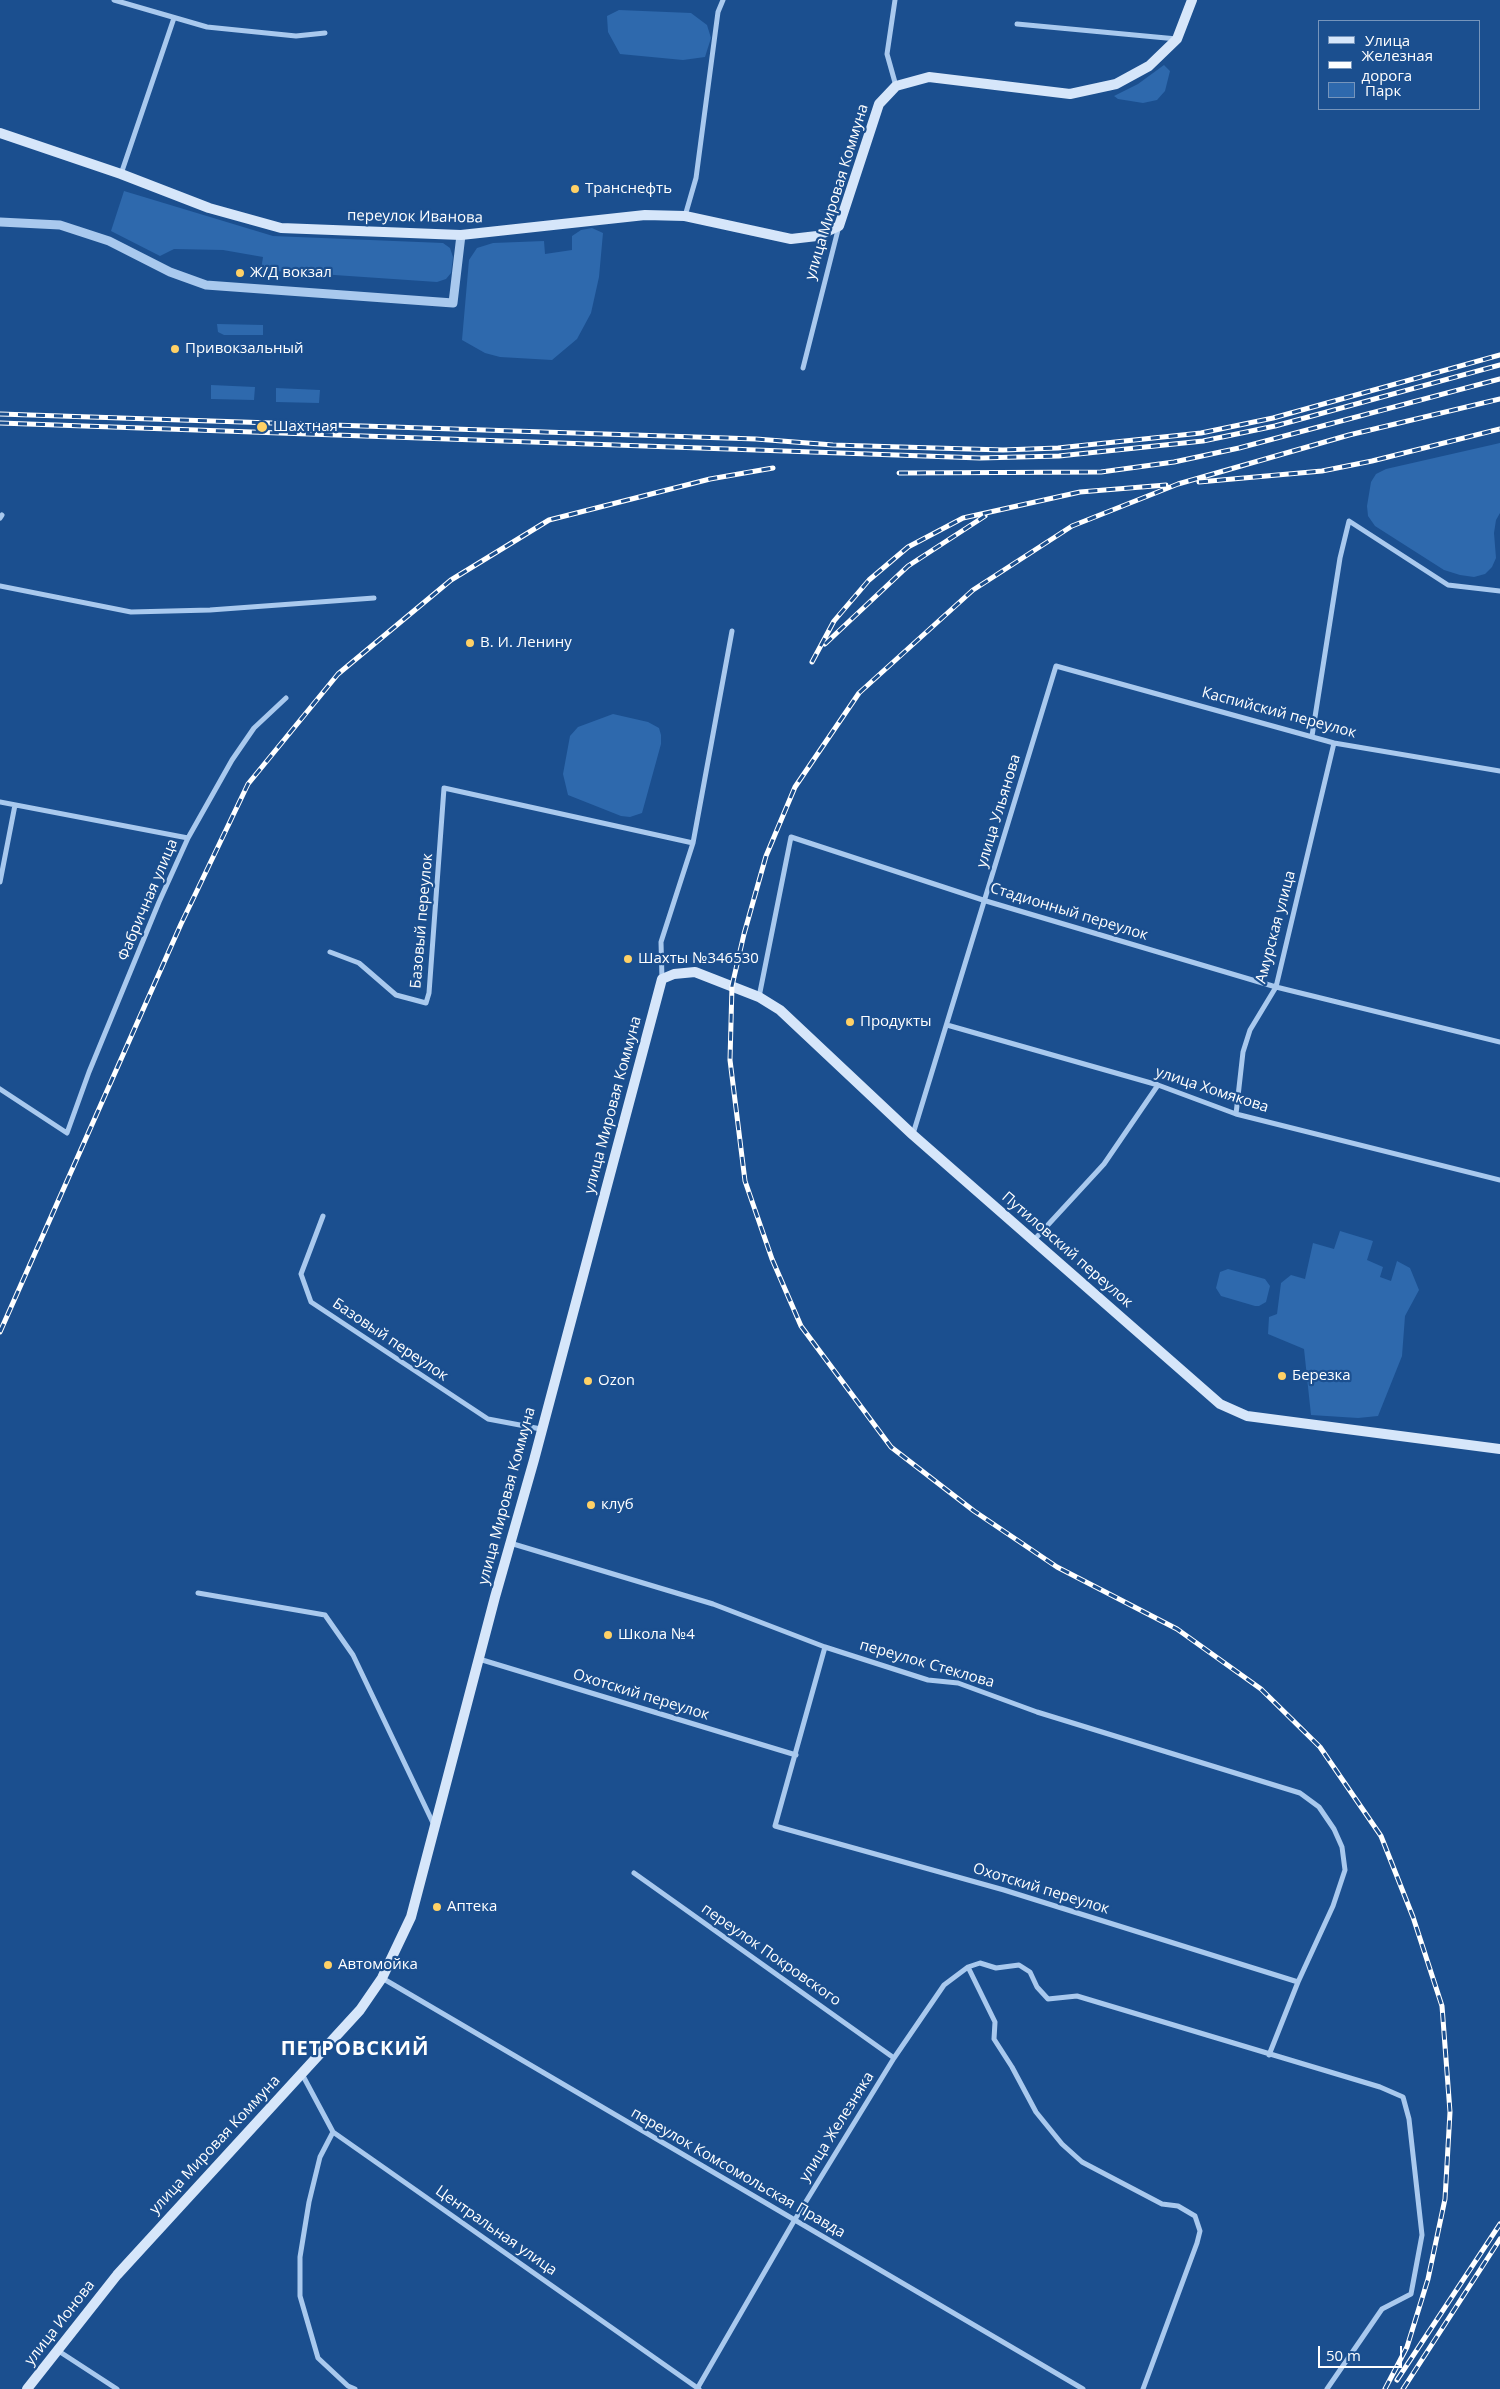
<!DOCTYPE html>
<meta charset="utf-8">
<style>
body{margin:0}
#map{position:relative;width:1500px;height:2389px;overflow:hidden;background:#1b4f8f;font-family:"Open Sans",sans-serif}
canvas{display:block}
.legend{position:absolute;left:1318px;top:20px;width:162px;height:90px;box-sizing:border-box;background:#1b4f8f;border:1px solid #7695bc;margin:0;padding:6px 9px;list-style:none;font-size:15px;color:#fff}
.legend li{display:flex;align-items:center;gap:10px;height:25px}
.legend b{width:25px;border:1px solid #7695bc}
.scale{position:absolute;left:1318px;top:2346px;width:84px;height:22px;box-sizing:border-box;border:2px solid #fff;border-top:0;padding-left:6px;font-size:15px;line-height:18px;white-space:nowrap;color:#fff;-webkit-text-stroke:4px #1b4f8f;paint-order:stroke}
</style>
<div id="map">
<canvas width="1500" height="2389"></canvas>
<ul class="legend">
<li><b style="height:6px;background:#d6e6fa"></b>Улица</li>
<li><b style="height:6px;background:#fff"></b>Железная дорога</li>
<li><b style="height:14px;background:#2e69ad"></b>Парк</li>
</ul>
<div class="scale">50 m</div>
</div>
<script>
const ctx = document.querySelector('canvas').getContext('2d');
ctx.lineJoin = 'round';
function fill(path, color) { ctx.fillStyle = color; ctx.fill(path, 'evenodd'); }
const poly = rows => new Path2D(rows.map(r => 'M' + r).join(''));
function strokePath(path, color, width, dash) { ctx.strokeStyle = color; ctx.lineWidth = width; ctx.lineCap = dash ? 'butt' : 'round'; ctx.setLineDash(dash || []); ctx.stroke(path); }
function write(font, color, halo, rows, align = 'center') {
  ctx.font = font + ' "Open Sans",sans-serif'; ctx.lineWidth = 4.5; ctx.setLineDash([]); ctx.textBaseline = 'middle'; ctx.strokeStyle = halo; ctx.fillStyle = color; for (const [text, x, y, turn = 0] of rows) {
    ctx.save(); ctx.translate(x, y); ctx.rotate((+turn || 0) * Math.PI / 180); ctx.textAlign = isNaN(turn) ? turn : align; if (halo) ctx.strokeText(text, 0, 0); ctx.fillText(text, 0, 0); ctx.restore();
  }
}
fill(poly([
 [619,10,691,13,707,25,711,38,705,57,683,60,620,54,608,32,607,16],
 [1164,65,1170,71,1165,91,1157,100,1143,103,1118,99,1114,96,1138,84],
 [124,191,273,236,443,243,450,248,453,257,451,273,446,279,437,282,261,270,263,257,223,250,174,249,160,256,111,231],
 [592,228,603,233,599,277,591,313,577,339,552,360,500,357,485,353,462,340,469,260,477,248,493,243,544,241,545,254,572,250,572,236,581,230],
 [217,324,263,325,263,335,224,335,218,332],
 [211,385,255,387,254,400,211,399],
 [276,388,320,390,319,403,276,402],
 [1500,443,1500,513,1496,520,1494,533,1496,558,1492,567,1485,574,1474,577,1460,575,1444,570,1375,526,1368,516,1367,506,1371,482,1376,474,1386,469],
 [613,714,648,722,659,728,661,735,661,744,642,813,630,817,621,816,568,795,563,774,570,736,578,727],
 [1340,1231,1373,1241,1367,1260,1383,1267,1380,1277,1391,1281,1397,1261,1410,1268,1419,1290,1405,1316,1402,1356,1378,1416,1358,1418,1311,1415,1304,1349,1268,1334,1269,1317,1277,1314,1281,1283,1291,1275,1305,1279,1313,1243,1334,1249],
 [1228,1269,1265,1279,1270,1286,1266,1302,1259,1306,1255,1306,1221,1296,1216,1288,1220,1272]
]), '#2e69ad');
strokePath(poly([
 [114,0,207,27,296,36,325,33],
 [895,0,887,54,896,86],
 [1017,24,1177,39],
 [121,174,174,18],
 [685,216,696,178,718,12,723,0],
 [803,368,839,226],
 [0,518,2,515],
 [0,586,131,612,210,610,374,598],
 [1312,736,1340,558,1349,521,1448,585,1500,591],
 [0,802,188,838],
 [0,882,15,805],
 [330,952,359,963,396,995,426,1003,429,993,444,788,693,843],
 [662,979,661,942,693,843,732,631],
 [759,997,791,837,986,901,1276,987,1500,1042],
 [947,1025,1158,1085,1236,1114,1500,1180],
 [0,1089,67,1133,89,1072,159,902,188,838,232,760,254,728,286,698],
 [1236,1114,1243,1052,1250,1030,1276,987,1334,743],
 [913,1134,1056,666,1334,743,1500,771],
 [323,1216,301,1274,311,1302,488,1419,541,1429],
 [1034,1240,1104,1164,1158,1085],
 [510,1543,713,1604,825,1647,928,1680,958,1683,1037,1712,1300,1793,1319,1807,1334,1829,1342,1847,1345,1870,1333,1906,1298,1982,1269,2055],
 [198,1593,325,1615,353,1655,434,1825],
 [825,1647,775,1826,1004,1890,1298,1982],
 [479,1659,796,1755],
 [634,1873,894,2058],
 [968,1967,995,2022,994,2039,1012,2067,1036,2112,1062,2144,1082,2162,1162,2204,1178,2206,1195,2216,1200,2231,1197,2243,1143,2389],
 [382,1978,1083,2389],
 [302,2074,333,2132,699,2389],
 [333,2132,320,2157,309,2202,300,2257,300,2296,318,2358,348,2386,355,2389],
 [57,2350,117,2389],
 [697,2389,794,2221,894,2058,944,1985,968,1967,980,1963,996,1968,1019,1965,1030,1972,1037,1987,1048,1999,1077,1996,1380,2087,1403,2097,1409,2119,1422,2235,1411,2294,1382,2309,1327,2389]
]), '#a9c9ee', 5);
strokePath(poly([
 [0,222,60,225,109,241,170,272,206,285,453,303,461,235]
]), '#a9c9ee', 9);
strokePath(poly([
 [0,133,121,174,209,208,281,228,461,235,645,215,685,216,791,239,817,236,839,226,879,104,896,86,929,77,1070,94,1116,84,1149,66,1177,39,1192,0],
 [27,2389,117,2275,360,2010,382,1978,411,1917,495,1597,534,1460,662,979,674,974,695,972,759,997,780,1010,913,1135,1220,1404,1247,1416,1500,1449]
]), '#d6e6fa', 10);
const rail = poly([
 [0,414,756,439,833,445,1003,450,1058,448,1201,433,1273,418,1500,355],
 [0,423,980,458,1059,456,1203,441,1275,426,1500,365],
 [899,473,1101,472,1174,462,1239,448,1500,379],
 [1199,482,1322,471,1372,461,1500,429],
 [825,644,908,566,985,516],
 [812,662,834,621,869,580,908,547,963,518,1080,492,1166,485],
 [0,1332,181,924,248,784,338,674,451,580,549,520,710,479,773,468],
 [1397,2380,1500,2224],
 [1385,2389,1407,2347,1428,2279,1445,2199,1450,2112,1442,2006,1413,1917,1381,1836,1320,1747,1261,1689,1177,1629,1057,1567,974,1511,891,1447,801,1326,772,1259,745,1181,730,1060,732,986,744,934,766,856,795,787,859,693,973,590,1072,526,1178,484,1349,435,1500,399],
 [1403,2389,1500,2239]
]);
strokePath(rail, '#fff', 5);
strokePath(rail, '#1b4f8f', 3, [9]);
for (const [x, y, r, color] of [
 [575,189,5,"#ffd166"],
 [240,273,5,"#ffd166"],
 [175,349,5,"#ffd166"],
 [262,427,6,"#ffd166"],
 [470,643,5,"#ffd166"],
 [628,959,5,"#ffd166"],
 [850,1022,5,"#ffd166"],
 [1282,1376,5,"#ffd166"],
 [588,1381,5,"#ffd166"],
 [591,1505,5,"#ffd166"],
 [608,1635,5,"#ffd166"],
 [437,1907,5,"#ffd166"],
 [328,1965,5,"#ffd166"]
]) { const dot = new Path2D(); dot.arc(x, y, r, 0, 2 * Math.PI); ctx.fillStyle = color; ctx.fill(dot); strokePath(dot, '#1b4f8f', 2); }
write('15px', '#fff', '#1b4f8f', [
 ["Транснефть",585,189],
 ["Ж/Д вокзал",250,273],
 ["Привокзальный",185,349],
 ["Шахтная",273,427],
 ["В. И. Ленину",480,643],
 ["Шахты №346530",638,959],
 ["Продукты",860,1022],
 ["Березка",1292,1376],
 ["Ozon",598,1381],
 ["клуб",601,1505],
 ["Школа №4",618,1635],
 ["Аптека",447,1907],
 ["Автомойка",338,1965]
], 'left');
write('15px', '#fff', '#1b4f8f', [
 ["улица Мировая Коммуна",837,192,-73],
 ["переулок Иванова",415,217,1],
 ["Каспийский переулок",1279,713,15],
 ["улица Ульянова",999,811,-73],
 ["Фабричная улица",148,900,-67],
 ["Стадионный переулок",1069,912,17],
 ["Базовый переулок",422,921,-85],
 ["Амурская улица",1276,927,-75],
 ["улица Хомякова",1212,1090,18],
 ["улица Мировая Коммуна",613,1105,-75],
 ["Путиловский переулок",1067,1250,41],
 ["Базовый переулок",390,1340,34],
 ["улица Мировая Коммуна",507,1496,-75],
 ["переулок Стеклова",927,1664,16],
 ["Охотский переулок",641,1695,17],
 ["Охотский переулок",1041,1889,17],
 ["переулок Покровского",771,1955,35],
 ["улица Железняка",837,2127,-58],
 ["улица Мировая Коммуна",215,2145,-47],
 ["переулок Комсомольская Правда",738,2173,30],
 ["Центральная улица",496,2231,35],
 ["улица Ионова",60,2323,-52]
]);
ctx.letterSpacing = '1px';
write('bold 20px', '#fff', '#1b4f8f', [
 ["ПЕТРОВСКИЙ",355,2049]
]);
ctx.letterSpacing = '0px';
</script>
